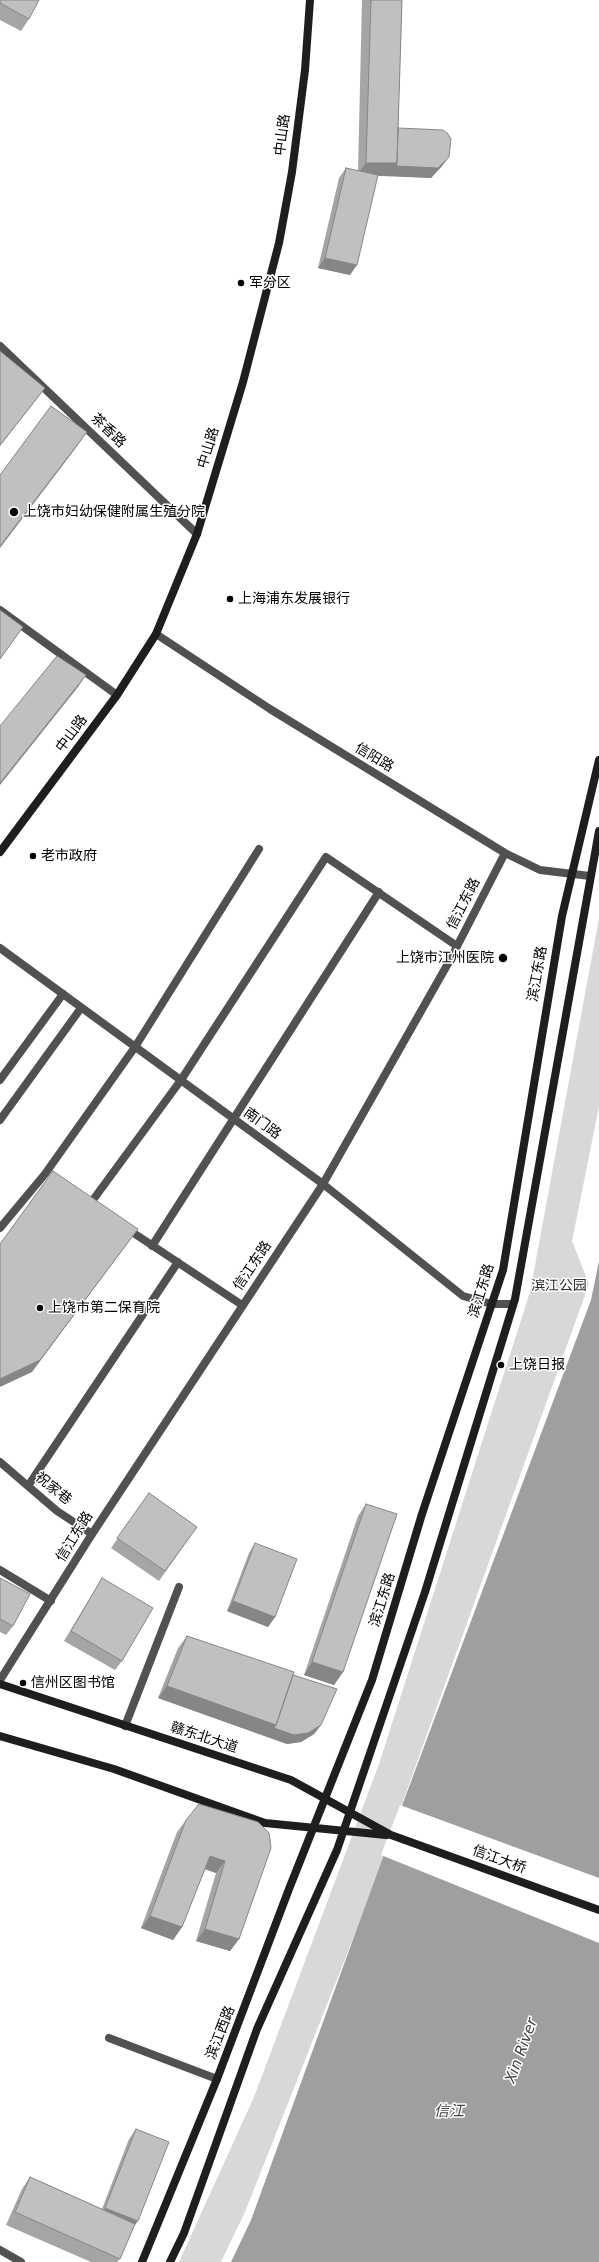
<!DOCTYPE html>
<meta charset="utf-8">
<style>
body{margin:0}
canvas{display:block;background:#fff}
</style>
<canvas width="599" height="2262"></canvas>
<script>
const ctx = document.querySelector('canvas').getContext('2d');
ctx.lineJoin = 'round';
function fill(path, color) { ctx.fillStyle = color; ctx.fill(path, 'evenodd'); }
const poly = rows => new Path2D(rows.map(r => 'M' + r).join(''));
function strokePath(path, color, width, dash) { ctx.strokeStyle = color; ctx.lineWidth = width; ctx.lineCap = dash ? 'butt' : 'round'; ctx.setLineDash(dash || []); ctx.stroke(path); }
function write(font, color, halo, rows, align = 'center') {
  ctx.font = font + ' "DejaVu Sans","Noto Sans SC",sans-serif'; ctx.lineWidth = 3; ctx.setLineDash([]); ctx.textBaseline = 'middle'; ctx.strokeStyle = halo; ctx.fillStyle = color; for (const [text, x, y, turn = 0] of rows) {
    ctx.save(); ctx.translate(x, y); ctx.rotate((+turn || 0) * Math.PI / 180); ctx.textAlign = isNaN(turn) ? turn : align; if (halo) ctx.strokeText(text, 0, 0); ctx.fillText(text, 0, 0); ctx.restore();
  }
}
fill(poly([
 [599,918,599,1106,572,1241,589,1284,358,1926,245,2212,221,2262,179,2262,254,2097,379,1764,530,1292]
]), '#d8d8d8');
fill(poly([
 [599,1261,599,2262,231,2262,251,2220,391,1835,591,1300]
]), '#9f9f9f');
fill(poly([
 [400,1805,599,1878,599,1943,381,1855]
]), '#fff');
strokePath(poly([
 [0,610,117,695],
 [0,1080,63,994],
 [0,1120,81,1008],
 [90,1204,181,1080,326,857,457,946],
 [0,1228,45,1174,135,1047,259,849],
 [126,1228,242,1305],
 [152,1246,379,892],
 [0,1462,57,1511,92,1534],
 [28,1486,178,1262]
]), '#515151', 8);
strokePath(poly([
 [0,346,197,534],
 [156,634,270,709,505,853,540,870,590,876],
 [0,948,323,1184,463,1296,492,1304,513,1304],
 [0,1570,51,1601],
 [0,1680,92,1534,323,1184,450,960,505,853],
 [125,1726,179,1587],
 [109,2038,217,2079],
 [0,2250,21,2262]
]), '#515151', 8);
strokePath(poly([
 [0,852,117,695,156,634,197,534,243,382,279,243,292,172,305,70,310,0],
 [0,1684,291,1780,391,1835,599,1910],
 [0,1736,114,1769,265,1823,386,1835],
 [142,2262,217,2079,289,1889,372,1680,422,1514,503,1270,562,916,599,760],
 [170,2262,184,2233,257,2029,337,1850,425,1592,515,1299,599,831]
]), '#1e1e1e', 8);
fill(poly([
 [0,0,29,19,21,31,0,20],
 [362,0,402,0,398,128,442,166,431,178,377,175,350,275,318,268,339,178,346,168,358,171],
 [149,1493,197,1527,159,1581,111,1548],
 [366,1504,343,1672,334,1685,304,1675,358,1516],
 [255,1543,275,1617,268,1627,227,1611,249,1553],
 [0,1578,13,1626,6,1635,0,1632],
 [102,1578,122,1661,115,1670,64,1641,96,1588],
 [187,1636,293,1675,321,1725,314,1734,301,1742,287,1744,158,1698,178,1648],
 [186,1820,258,1822,239,1939,230,1951,196,1941,216,1873,205,1869,182,1927,173,1940,141,1928,177,1832],
 [136,2129,134,2227,120,2259,117,2262,91,2262,6,2225,22,2189,30,2177,102,2209,129,2139]
]), '#a5a5a5');
fill(poly([
 [449,157,442,166,431,178,357,175,366,163],
 [325,258,357,265,350,275,318,268],
 [45,388,36,400,0,446,0,445],
 [87,432,75,449,0,548,0,546],
 [86,675,78,687,0,785,0,783],
 [138,1229,32,1372,0,1387,0,1379],
 [233,1601,275,1617,268,1627,227,1611],
 [312,1662,343,1672,334,1685,304,1675],
 [167,1686,321,1725,314,1734,301,1742,287,1744,158,1698],
 [210,1856,225,1861,216,1873,202,1868],
 [150,1916,182,1927,173,1940,141,1928],
 [205,1929,239,1939,230,1951,196,1941],
 [105,2208,138,2221,131,2230,99,2218]
]), '#868686');
const building = poly([
 [0,0,39,0,29,19,0,3,0,0],
 [371,0,402,0,397,163,366,163,371,0],
 [398,128,443,130,448,134,451,139,449,157,438,168,396,166,397,163,398,128],
 [346,168,378,175,357,265,325,258,346,168],
 [0,351,45,388,0,445,0,351],
 [51,406,87,432,0,546,0,475,51,406],
 [0,610,23,627,0,659,0,610],
 [57,656,86,675,0,783,0,726,57,656],
 [53,1171,138,1229,40,1360,0,1379,0,1244,53,1171],
 [149,1493,197,1527,165,1571,117,1538,149,1493],
 [366,1504,397,1514,343,1672,312,1662,366,1504],
 [255,1543,297,1559,275,1617,233,1601,255,1543],
 [0,1578,30,1594,13,1626,0,1619,0,1578],
 [102,1578,153,1608,122,1661,71,1631,102,1578],
 [187,1636,294,1672,276,1725,167,1686,187,1636],
 [293,1675,337,1689,321,1725,308,1733,294,1735,274,1728,276,1725,293,1675],
 [199,1804,258,1822,269,1833,271,1848,239,1939,205,1929,225,1861,210,1856,182,1927,150,1916,186,1820,199,1804],
 [136,2129,169,2142,138,2221,105,2208,136,2129],
 [30,2177,135,2224,120,2259,15,2212,30,2177]
]);
fill(building, '#c0c0c0');
strokePath(building, '#868686', 1);
for (const [x, y, r, color] of [
 [241,283,4,"#000"],
 [14,512,5,"#000"],
 [230,599,4,"#000"],
 [33,856,4,"#000"],
 [503,958,5,"#000"],
 [40,1308,4,"#000"],
 [501,1365,4,"#000"],
 [23,1683,4,"#000"]
]) { const dot = new Path2D(); dot.arc(x, y, r, 0, 2 * Math.PI); ctx.fillStyle = color; ctx.fill(dot); strokePath(dot, '#fff', 1.5); }
write('14px', '#000', '#fff', [
 ["中山路",283,135,-83],
 ["茶香路",108,431,44],
 ["中山路",209,448,-73],
 ["中山路",72,734,-53],
 ["信阳路",374,758,31],
 ["信江东路",464,904,-63],
 ["滨江东路",538,974,-80],
 ["南门路",262,1124,36],
 ["信江东路",253,1266,-56],
 ["滨江东路",482,1291,-73],
 ["祝家巷",53,1489,39],
 ["信江东路",75,1537,-58],
 ["滨江东路",383,1600,-73],
 ["赣东北大道",204,1738,18],
 ["信江大桥",499,1860,20],
 ["滨江西路",221,2033,-69]
]);
write('14px', '#000', '#fff', [
 ["军分区",249,283],
 ["上饶市妇幼保健附属生殖分院",23,512],
 ["上海浦东发展银行",238,599],
 ["老市政府",41,856],
 ["上饶市江州医院",494,958,"right"],
 ["上饶市第二保育院",48,1308],
 ["上饶日报",509,1365],
 ["信州区图书馆",31,1683]
], 'left');
write('14px', '#2f2f2f', '#fff', [
 ["滨江公园",559,1286]
]);
write('italic 15px', '#404040', '#fff', [
 ["Xin River",522,2051,-70],
 ["信江",449,2112]
]);
</script>
